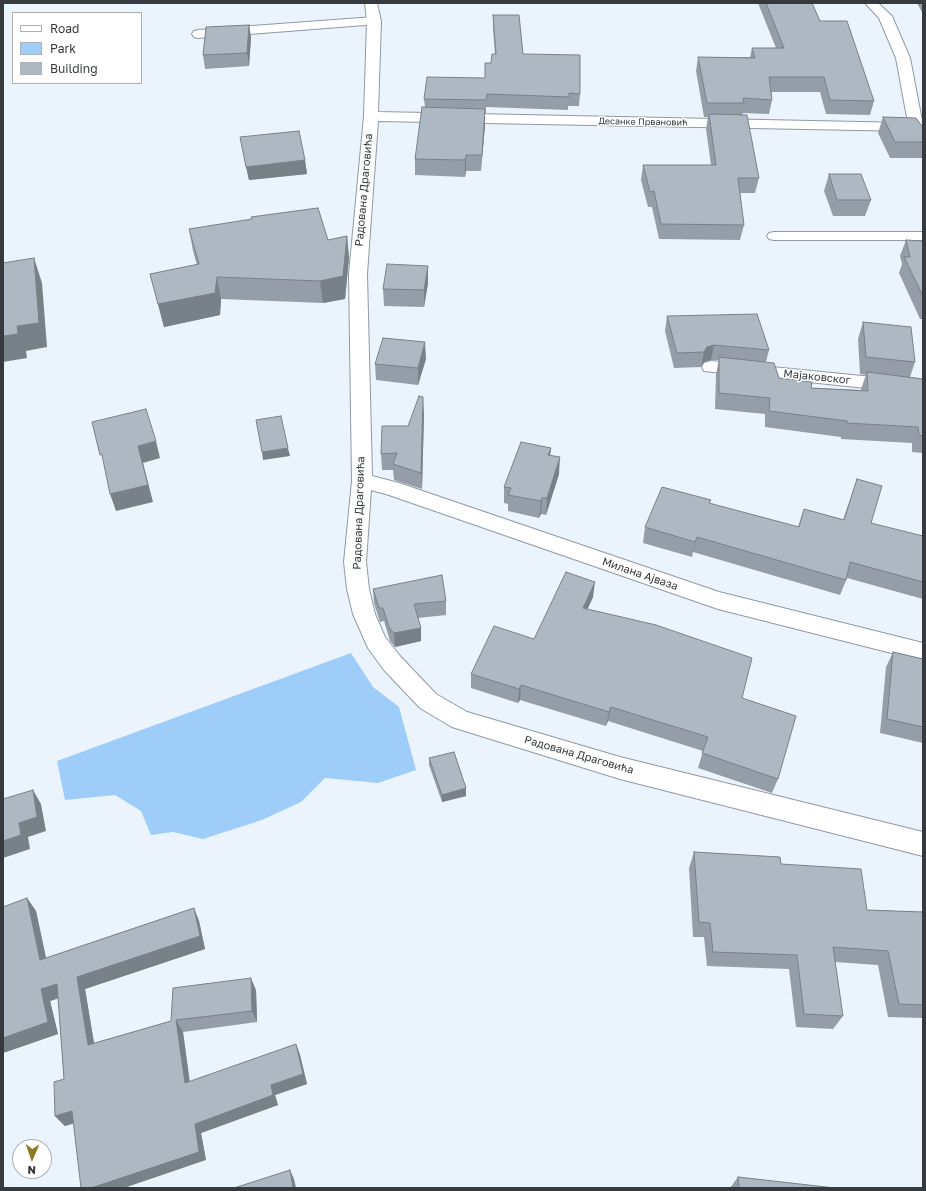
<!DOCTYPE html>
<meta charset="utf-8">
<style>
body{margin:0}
#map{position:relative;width:926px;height:1191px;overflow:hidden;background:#ebf4fd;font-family:"Golos Text",sans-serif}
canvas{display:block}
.frame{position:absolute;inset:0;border:4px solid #363a3e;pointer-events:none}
.legend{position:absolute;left:12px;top:12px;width:130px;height:72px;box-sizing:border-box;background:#fff;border:1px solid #afb0b2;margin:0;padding:5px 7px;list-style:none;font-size:12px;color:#363a3e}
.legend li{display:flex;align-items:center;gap:8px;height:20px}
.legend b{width:20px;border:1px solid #afb0b2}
.north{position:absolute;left:12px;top:1139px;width:40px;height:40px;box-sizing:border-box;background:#fff;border:1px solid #afb0b2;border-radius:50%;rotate:182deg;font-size:11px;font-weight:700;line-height:16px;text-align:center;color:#363a3e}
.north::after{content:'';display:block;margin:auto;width:14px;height:18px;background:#8c7b20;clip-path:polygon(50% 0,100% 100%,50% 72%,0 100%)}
</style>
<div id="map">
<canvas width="926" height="1191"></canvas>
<div class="frame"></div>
<ul class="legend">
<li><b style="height:5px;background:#fff"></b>Road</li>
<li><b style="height:11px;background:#9ecdf9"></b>Park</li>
<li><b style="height:11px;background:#adb8c3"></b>Building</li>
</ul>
<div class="north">N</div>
</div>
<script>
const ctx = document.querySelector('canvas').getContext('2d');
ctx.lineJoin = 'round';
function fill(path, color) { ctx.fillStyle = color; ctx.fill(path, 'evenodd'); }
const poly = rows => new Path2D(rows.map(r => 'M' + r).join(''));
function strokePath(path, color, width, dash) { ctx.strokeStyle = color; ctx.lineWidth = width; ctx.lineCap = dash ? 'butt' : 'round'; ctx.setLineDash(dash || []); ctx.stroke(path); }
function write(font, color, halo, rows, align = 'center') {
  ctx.font = font + ' "Golos Text",sans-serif'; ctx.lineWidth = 3; ctx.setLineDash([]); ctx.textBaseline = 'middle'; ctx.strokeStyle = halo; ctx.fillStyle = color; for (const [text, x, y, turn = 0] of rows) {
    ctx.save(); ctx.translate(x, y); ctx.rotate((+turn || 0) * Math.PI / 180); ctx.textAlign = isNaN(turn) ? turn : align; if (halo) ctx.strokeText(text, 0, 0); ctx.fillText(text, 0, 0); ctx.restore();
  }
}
fill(poly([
 [351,653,373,687,399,707,416,770,378,783,325,778,301,802,262,820,203,839,173,832,151,835,141,811,115,795,65,800,57,761]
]), '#9ecdf9');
const service = poly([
 [374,17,378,18,380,21,378,24,198,38,194,37,192,34,194,31,198,30,374,17],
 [774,232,923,232,923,240,774,240,769,239,767,236,769,233,774,232]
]);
const minor = poly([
 [365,3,377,3,381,21,378,112,908,123,896,58,879,18,865,3,878,3,892,16,910,58,923,126,923,142,918,141,911,131,378,121,367,274,372,476,399,483,719,592,923,643,923,661,718,609,389,495,371,490,366,562,369,589,375,614,385,637,400,656,436,694,467,712,620,757,923,832,923,856,620,779,452,727,420,708,384,670,368,648,353,614,347,589,344,562,352,481,349,274,364,116,367,21,365,3],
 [711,361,923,382,923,394,704,371,702,367,704,363,711,361]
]);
strokePath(service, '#8f9aa4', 2);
strokePath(minor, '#8f9aa4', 2);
fill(service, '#fff');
fill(minor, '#fff');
fill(poly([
 [758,3,812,3,820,21,874,101,870,115,826,114,820,92,771,92,772,100,769,114,743,113,742,115,759,178,755,193,740,193,744,225,740,240,659,239,652,207,648,207,641,180,643,165,711,165,706,129,708,117,704,117,696,71,698,57,750,57,752,48,776,48],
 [917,3,923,3,923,14],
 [493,15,523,54,580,94,579,106,568,106,568,110,486,107,486,113,485,113,485,125,481,171,466,171,465,177,415,175,415,159,425,107,424,99,485,78,495,54,493,28],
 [249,25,251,38,249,66,205,69,203,55],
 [883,117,923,126,923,158,890,158,878,133],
 [240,137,305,160,307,174,249,180],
 [829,174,871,200,865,216,833,216,824,191],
 [189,229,328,240,347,236,349,258,345,299,323,303,221,299,220,315,164,327,150,274,197,265,193,251],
 [906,240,923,241,923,319,920,319,899,273,902,264,900,256],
 [428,266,428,283,424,307,384,306,383,289],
 [667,316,769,350,766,362,779,378,811,388,861,390,861,389,866,375,860,374,858,339,863,322,915,362,910,377,923,379,923,453,912,452,912,443,841,439,841,437,765,427,765,414,715,409,716,374,719,360,711,360,704,362,701,367,674,368,665,331],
 [426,359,418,385,376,380,375,364],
 [424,414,422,489,394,480,393,470,382,470,381,454,408,426],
 [551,448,550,455,559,474,546,515,541,514,539,518,508,511,508,504,504,503,504,487],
 [857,479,871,523,923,536,923,599,847,578,840,595,693,552,692,557,643,543,645,527,710,504,798,527,804,509,843,520],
 [373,589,446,601,446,615,418,618,421,641,395,647,390,641,384,621,380,622,374,603],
 [593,597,587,609,742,698,778,779,772,793,698,768,703,751,608,721,606,726,520,700,518,703,471,688,471,674,534,639],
 [893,652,923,659,923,743,880,733,886,667],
 [429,758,466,788,466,796,442,802,429,765],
 [694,852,781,864,867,910,923,912,923,1018,888,1017,878,965,835,962,843,1016,833,1029,796,1027,789,969,707,966,704,937,693,937,689,868],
 [27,898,36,911,46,958,194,908,199,921,205,949,85,989,94,1043,171,1021,256,990,257,1022,183,1032,190,1082,296,1044,300,1055,307,1084,275,1095,278,1105,201,1133,206,1160,74,1123,65,1126,55,1116,64,1079,58,998,50,1001,58,1034,3,1053,3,907],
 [738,1177,835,1188,730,1188]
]), '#959ea8');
fill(poly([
 [249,25,251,38,249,66,247,53],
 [485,109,485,125,481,171,482,155],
 [466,155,466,171,465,177,465,160],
 [305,160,307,174,249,180,246,167],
 [347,236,349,258,345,299,323,303,320,281],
 [34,258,42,283,47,347,26,351,27,358,3,362,3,336,17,326],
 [428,266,428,283,424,307,424,290],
 [217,277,221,299,220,315,164,327,158,304],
 [425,342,426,359,418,385,418,368],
 [714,345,711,360,704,362,701,367,704,352,707,347],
 [423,397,424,414,422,489,421,473],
 [156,441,160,458,143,463,153,502,116,511,110,494,138,446],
 [288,448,290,456,263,460,262,452],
 [551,448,549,464,548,455],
 [560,457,559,474,546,515,547,498],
 [542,498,541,514,539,518,541,501],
 [697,537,693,552,692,557,695,542],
 [595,582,593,597,581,624,583,608],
 [421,628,421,641,395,647,394,633],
 [521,685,520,700,518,703,519,689],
 [611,707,608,721,606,726,609,712],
 [466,788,466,796,442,802,442,795],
 [33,790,41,804,46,831,28,837,30,849,3,858,3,841,19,823],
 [27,898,36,911,49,972,40,960],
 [194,908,199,921,205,949,85,989,96,1055,88,1045,77,977],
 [251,978,256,990,257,1022,252,1011],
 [57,984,66,996,50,1001,58,1034,3,1053,3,1038,41,989],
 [176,1020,183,1032,191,1094,185,1083],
 [296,1044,300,1055,307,1084,275,1095,278,1105,201,1133,206,1160,124,1188,91,1188,195,1124],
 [72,1111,82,1121,65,1126,55,1116],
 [290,1170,294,1179,296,1188,293,1188]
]), '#798188');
const building = poly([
 [766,3,812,3,820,21,847,21,874,101,830,100,824,77,769,77,772,100,743,98,744,103,707,103,698,57,755,58,752,48,784,48,766,3],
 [493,15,519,15,523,54,580,55,580,94,569,93,569,97,487,94,486,100,424,99,427,77,485,78,485,63,491,63,492,54,496,54,493,15],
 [249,25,247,53,203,55,206,27,249,25],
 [422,107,485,109,482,155,466,155,465,160,415,159,422,107],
 [709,114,747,115,759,178,738,178,744,225,661,224,654,191,650,192,643,165,716,165,709,114],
 [883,117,916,118,922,126,923,126,923,142,895,142,883,117],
 [299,131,305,160,246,167,240,137,299,131],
 [829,174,861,174,871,200,837,200,829,174],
 [318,208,328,240,347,236,343,276,320,281,217,277,215,293,158,304,150,274,199,264,189,229,252,219,251,217,318,208],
 [906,240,923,241,923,296,904,257,910,257,906,240],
 [34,258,39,323,17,326,18,334,3,336,3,263,34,258],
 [387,264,428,266,424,290,383,289,387,264],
 [757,314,769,350,714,345,707,347,704,352,677,353,667,316,757,314],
 [863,322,911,327,915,362,866,357,863,322],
 [383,338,425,342,418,368,375,364,383,338],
 [719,357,774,363,779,378,812,382,811,388,868,391,867,372,923,379,923,436,919,435,918,427,847,423,847,421,769,411,770,398,719,393,719,357],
 [419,396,423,397,421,473,393,464,397,453,381,454,382,426,408,426,419,396],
 [146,409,156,441,138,446,148,485,110,494,102,455,100,455,92,422,146,409],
 [281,416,288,448,262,452,256,420,281,416],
 [521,442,551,448,548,455,560,457,547,498,542,498,541,501,508,495,511,488,504,487,521,442],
 [857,479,882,486,871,523,923,536,923,582,850,562,846,580,697,537,695,542,645,527,662,487,711,500,709,503,799,527,804,509,844,520,857,479],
 [566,572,595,582,583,608,656,625,752,658,742,698,796,716,778,779,702,753,708,737,611,707,609,712,521,685,519,689,471,674,494,626,534,639,566,572],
 [442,575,446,601,414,604,421,628,394,633,389,627,383,608,379,608,373,589,442,575],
 [893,652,923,659,923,727,887,719,893,652],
 [454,752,466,788,442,795,429,758,454,752],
 [33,790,37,817,19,823,21,835,3,841,3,799,33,790],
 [694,852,780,857,781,864,861,869,867,910,923,912,923,1005,899,1004,888,951,833,947,843,1016,804,1014,797,955,713,952,710,923,699,922,694,852],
 [27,898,40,960,194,908,200,936,77,977,88,1045,171,1021,173,988,251,978,252,1011,176,1020,185,1083,296,1044,303,1074,271,1085,273,1095,195,1124,199,1152,91,1188,81,1188,72,1111,55,1116,54,1082,64,1079,57,984,41,989,48,1022,3,1038,3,907,27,898],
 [290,1170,293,1188,234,1188,290,1170],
 [738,1177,835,1188,739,1188,738,1177]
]);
fill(building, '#adb8c3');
strokePath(building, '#798188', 1);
write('9px', '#363a3e', '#fff', [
 ["Десанке Првановић",643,122,1]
]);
write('11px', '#363a3e', '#fff', [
 ["Радована Драговића",364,190,-85],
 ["Мајаковског",817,377,6],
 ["Радована Драговића",359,513,-88],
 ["Милана Ајваза",640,574,19],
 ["Радована Драговића",579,755,16]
]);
</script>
